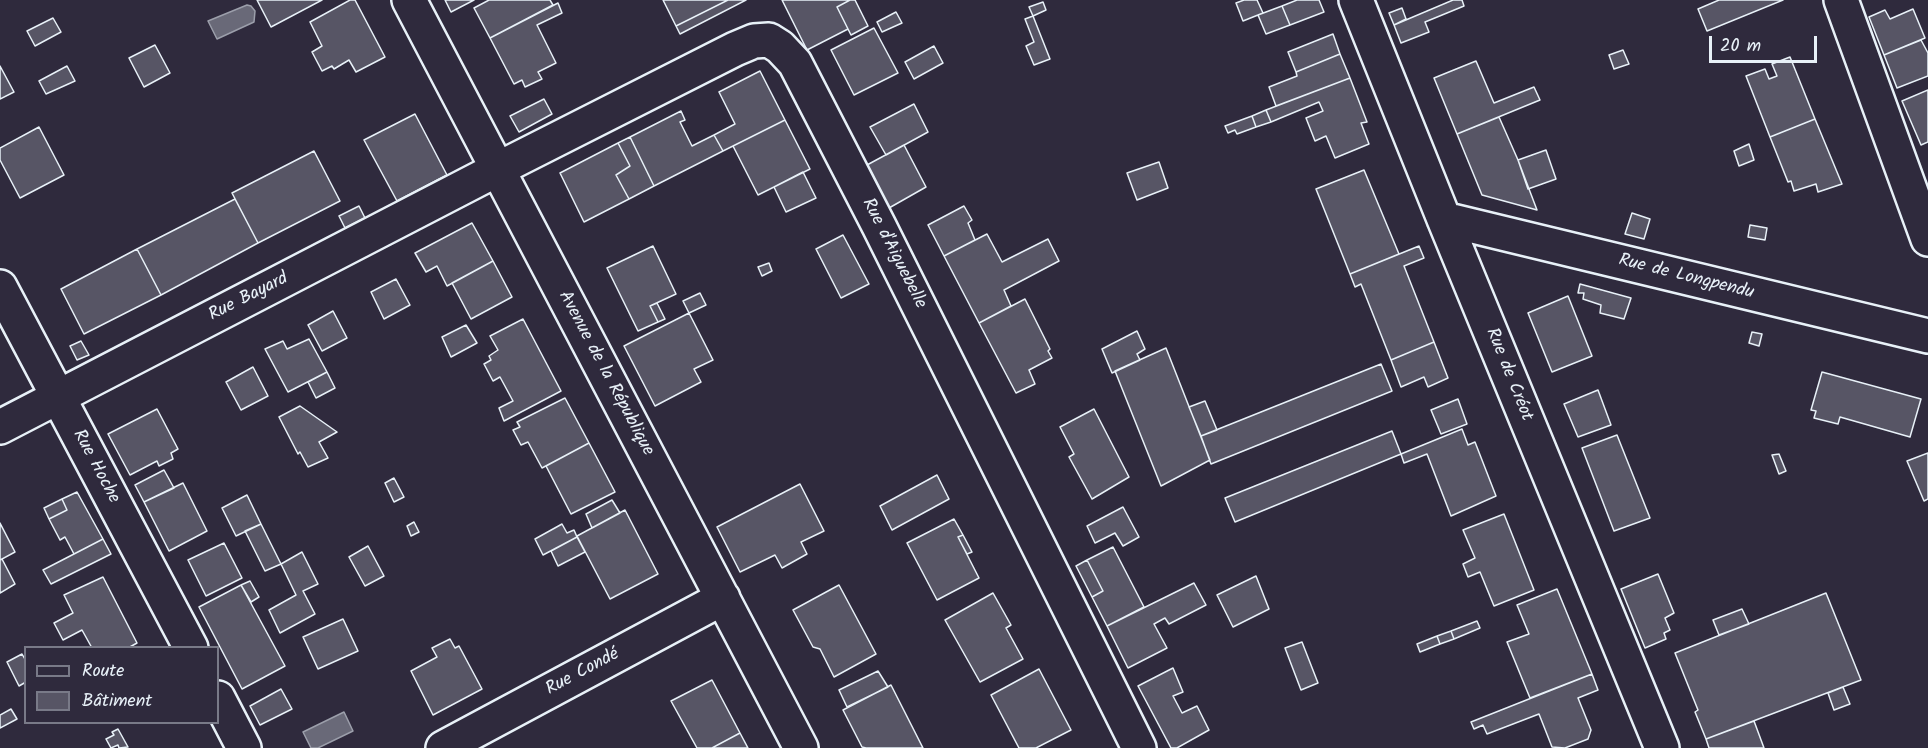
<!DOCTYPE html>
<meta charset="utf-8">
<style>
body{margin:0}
#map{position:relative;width:1928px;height:748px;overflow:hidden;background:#2f2a3d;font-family:Kalam,sans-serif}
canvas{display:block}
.legend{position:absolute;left:24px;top:646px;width:195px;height:78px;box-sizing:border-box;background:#2f2a3d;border:2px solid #797a88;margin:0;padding:8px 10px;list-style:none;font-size:18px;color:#e8f1f8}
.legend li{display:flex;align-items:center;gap:12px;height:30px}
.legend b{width:30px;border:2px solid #797a88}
.scale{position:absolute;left:1709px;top:36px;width:108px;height:27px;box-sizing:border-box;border:3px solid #e8f1f8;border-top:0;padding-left:8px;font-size:18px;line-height:21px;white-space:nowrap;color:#e8f1f8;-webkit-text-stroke:4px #2f2a3d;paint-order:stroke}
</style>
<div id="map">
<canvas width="1928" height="748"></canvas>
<ul class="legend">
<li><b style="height:8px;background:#2f2a3d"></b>Route</li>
<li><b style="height:16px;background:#575565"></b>Bâtiment</li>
</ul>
<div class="scale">20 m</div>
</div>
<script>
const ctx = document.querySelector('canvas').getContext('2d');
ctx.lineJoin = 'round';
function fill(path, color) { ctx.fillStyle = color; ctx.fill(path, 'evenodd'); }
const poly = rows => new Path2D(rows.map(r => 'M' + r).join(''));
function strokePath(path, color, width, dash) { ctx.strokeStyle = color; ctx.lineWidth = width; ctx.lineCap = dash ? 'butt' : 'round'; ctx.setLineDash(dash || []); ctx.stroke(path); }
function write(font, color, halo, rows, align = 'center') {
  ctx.font = font + ' Kalam,sans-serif'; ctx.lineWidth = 4.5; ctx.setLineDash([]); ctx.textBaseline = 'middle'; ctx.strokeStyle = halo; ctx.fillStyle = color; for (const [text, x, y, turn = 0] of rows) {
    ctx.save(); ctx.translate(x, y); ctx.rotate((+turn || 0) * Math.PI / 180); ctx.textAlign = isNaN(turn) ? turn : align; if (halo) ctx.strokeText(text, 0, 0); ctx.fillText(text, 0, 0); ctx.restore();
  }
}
const water = poly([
 [247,5,251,6,255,11,254,22,217,39,208,21,247,5],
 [344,712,353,731,318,748,311,748,303,732,344,712]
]);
fill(water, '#696978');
strokePath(water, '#9c9fab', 1.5);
const building = poly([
 [257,0,322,0,271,27,257,0],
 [350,0,355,0,385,57,356,72,349,60,334,69,332,66,322,71,312,52,322,46,310,22,350,0],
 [445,0,474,0,451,12,445,0],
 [489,0,550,0,553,5,490,38,474,8,489,0],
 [663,0,728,0,676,26,663,0],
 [728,0,746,0,680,34,676,26,728,0],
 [782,0,850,0,837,7,848,29,807,50,782,0],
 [850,0,855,0,868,26,851,35,837,7,850,0],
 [1244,0,1257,0,1263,13,1243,21,1236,3,1244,0],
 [1297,0,1319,0,1324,12,1290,25,1282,6,1297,0],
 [1453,0,1462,0,1464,6,1425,22,1429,32,1401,43,1394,25,1453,0],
 [1719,0,1783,0,1707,31,1698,9,1719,0],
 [1043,2,1046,10,1033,16,1029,7,1043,2],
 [558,3,562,13,537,25,556,63,538,72,542,79,525,87,522,80,514,84,490,38,558,3],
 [1282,6,1290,25,1266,34,1258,15,1282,6],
 [1402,8,1406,19,1394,25,1389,13,1402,8],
 [1913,9,1925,38,1884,55,1869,17,1885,10,1890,19,1913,9],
 [896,12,902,23,882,32,877,22,896,12],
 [1033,16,1050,59,1034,65,1026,46,1034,42,1025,19,1033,16],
 [53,18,61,32,35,46,27,31,53,18],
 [874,28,898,73,854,95,831,50,874,28],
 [1333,34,1340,54,1296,72,1288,52,1333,34],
 [1921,40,1928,53,1928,76,1897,88,1884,55,1921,40],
 [155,45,170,73,144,87,129,58,155,45],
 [934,46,943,63,914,79,905,62,934,46],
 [1623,50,1629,64,1614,69,1609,55,1623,50],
 [1340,54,1350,78,1276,106,1269,87,1297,76,1296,72,1340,54],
 [1790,57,1815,119,1770,137,1746,76,1765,69,1769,79,1777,76,1772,64,1790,57],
 [1476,61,1494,103,1534,87,1540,100,1457,134,1434,78,1476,61],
 [0,66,14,92,0,99,0,66],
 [67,66,75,81,46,94,39,81,67,66],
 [760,71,785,120,723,151,714,135,735,124,719,92,760,71],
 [1350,78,1367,122,1361,123,1369,144,1335,158,1326,136,1315,141,1306,118,1323,111,1319,102,1271,122,1266,110,1350,78],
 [1928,90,1928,142,1921,145,1902,101,1928,90],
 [544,99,552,114,519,132,510,116,544,99],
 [914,104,928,132,886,155,870,127,914,104],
 [1266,110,1271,122,1256,127,1252,116,1266,110],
 [681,111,685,120,680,122,692,146,714,135,723,151,654,186,630,137,681,111],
 [415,114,447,175,397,201,364,140,415,114],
 [1252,116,1256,127,1237,134,1235,130,1228,133,1225,126,1252,116],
 [1499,117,1518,160,1537,210,1482,195,1457,134,1499,117],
 [1815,119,1842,184,1818,192,1816,184,1794,191,1791,181,1788,182,1770,137,1815,119],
 [785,120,810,169,758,195,733,146,785,120],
 [39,127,64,175,20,198,0,160,0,148,39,127],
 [630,137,654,186,629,199,616,175,630,166,618,143,630,137],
 [618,143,630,166,616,175,629,199,584,222,560,173,618,143],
 [1749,144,1754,160,1739,166,1734,151,1749,144],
 [904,145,926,187,889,208,867,165,904,145],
 [1546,150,1556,179,1528,189,1518,160,1546,150],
 [314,151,340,201,258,243,232,193,314,151],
 [1159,162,1168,188,1137,200,1127,173,1159,162],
 [1364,170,1399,254,1350,274,1316,189,1364,170],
 [803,172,816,198,786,212,774,187,803,172],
 [235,199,258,243,161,295,137,249,235,199],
 [359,206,365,218,345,228,339,216,359,206],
 [964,206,972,220,968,223,975,240,944,256,928,225,964,206],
 [1632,213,1650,219,1644,239,1625,234,1632,213],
 [472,223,493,261,447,286,437,266,426,272,415,253,472,223],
 [1750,225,1767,228,1765,240,1748,237,1750,225],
 [987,234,1002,262,1048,239,1059,261,1004,290,1011,306,979,323,944,256,987,234],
 [843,235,869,284,841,298,816,249,843,235],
 [653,246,676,294,650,306,658,322,638,331,607,268,653,246],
 [1419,246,1424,258,1404,266,1434,342,1391,360,1361,284,1355,287,1350,274,1419,246],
 [137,249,161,295,84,334,61,289,137,249],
 [493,261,512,297,471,319,452,283,493,261],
 [769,263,772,271,762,276,758,267,769,263],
 [396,279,410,305,384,319,371,292,396,279],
 [1580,284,1631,298,1624,319,1600,313,1601,305,1583,299,1584,293,1578,293,1580,284],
 [700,293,706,305,689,313,683,301,700,293],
 [1568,296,1592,356,1552,372,1528,313,1568,296],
 [1025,299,1050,349,1048,351,1052,358,1029,370,1035,384,1016,393,979,323,1025,299],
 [657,303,665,319,658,322,650,306,657,303],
 [333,311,347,338,322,351,308,325,333,311],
 [689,313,713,360,694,369,701,382,655,406,624,346,689,313],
 [523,319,561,391,504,421,499,408,513,401,500,377,493,381,484,364,491,360,489,356,498,350,490,336,523,319],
 [466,325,477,343,451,357,442,337,466,325],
 [1137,331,1145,349,1137,354,1140,360,1112,373,1102,349,1137,331],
 [1752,332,1762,334,1759,346,1749,343,1752,332],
 [309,339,327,372,288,392,265,349,283,341,287,349,309,339],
 [81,341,89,355,77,360,70,346,81,341],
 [1434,342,1448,378,1428,387,1424,377,1401,387,1391,360,1434,342],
 [1166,348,1210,460,1161,486,1115,371,1166,348],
 [1381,364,1392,391,1211,464,1201,436,1381,364],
 [253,367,268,396,241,410,226,382,253,367],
 [327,372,335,388,316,398,308,382,327,372],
 [1822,372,1921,399,1910,437,1840,417,1838,424,1814,418,1816,411,1811,410,1822,372],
 [1598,390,1611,425,1578,437,1564,404,1598,390],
 [565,398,589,443,542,468,528,442,521,445,513,430,520,427,517,422,565,398],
 [1458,399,1467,424,1441,434,1431,410,1458,399],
 [1205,401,1217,430,1201,436,1189,407,1205,401],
 [300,406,337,432,319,442,328,458,308,467,300,452,298,454,279,417,300,406],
 [157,409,178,449,171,453,173,459,159,466,157,461,130,475,108,434,157,409],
 [1094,409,1129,477,1092,499,1069,457,1074,454,1060,427,1094,409],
 [1462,429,1468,445,1475,442,1496,496,1451,516,1427,454,1404,463,1401,454,1462,429],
 [1392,431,1401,454,1235,522,1225,498,1392,431],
 [1617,435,1650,518,1614,531,1582,448,1617,435],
 [589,443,615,492,571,514,546,466,589,443],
 [1928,453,1928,499,1924,501,1907,461,1928,453],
 [1779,454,1786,471,1779,474,1772,455,1779,454],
 [164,470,174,488,144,502,135,485,164,470],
 [937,475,949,499,892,530,880,506,937,475],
 [394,478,404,497,394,502,385,483,394,478],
 [183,483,207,531,169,551,144,502,183,483],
 [800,484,824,531,801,542,807,554,782,568,775,555,740,572,717,527,800,484],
 [77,492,103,539,74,554,65,537,60,540,49,519,67,510,62,499,77,492],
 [247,495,261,524,236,536,222,508,247,495],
 [62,499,67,510,49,519,44,508,62,499],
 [612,500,620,513,592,528,586,514,612,500],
 [1123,507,1139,537,1123,546,1115,533,1095,543,1087,526,1123,507],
 [625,510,658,574,610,599,577,536,625,510],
 [1504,514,1534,590,1494,606,1480,572,1468,577,1463,564,1475,558,1463,530,1504,514],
 [954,519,963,535,958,537,979,578,937,600,907,543,954,519],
 [414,522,419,532,411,536,407,526,414,522],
 [0,523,15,552,0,560,0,523],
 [261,524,281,564,265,571,245,531,261,524],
 [562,524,567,533,574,530,577,537,543,555,535,539,562,524],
 [963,535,972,552,967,554,958,537,963,535],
 [577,537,585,552,558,566,551,551,577,537],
 [103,539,111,554,51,584,43,570,103,539],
 [224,543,242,578,206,596,188,560,224,543],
 [368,546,384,576,365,586,349,557,368,546],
 [1113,547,1144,607,1107,626,1092,597,1103,591,1087,560,1113,547],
 [302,552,318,584,303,591,315,614,280,633,269,610,296,595,281,564,302,552],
 [2,559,15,584,0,593,0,560,2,559],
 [1087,560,1103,591,1092,597,1076,566,1087,560],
 [1658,574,1674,613,1665,618,1670,630,1664,633,1666,639,1645,648,1621,589,1658,574],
 [1256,576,1269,609,1233,627,1217,595,1256,576],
 [103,577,137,643,128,648,92,648,82,630,63,640,54,623,73,613,64,595,103,577],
 [250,581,259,597,251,602,241,585,250,581],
 [1194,583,1206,605,1169,624,1165,618,1154,624,1167,648,1128,668,1107,626,1194,583],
 [241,585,285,666,242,689,199,607,241,585],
 [839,585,876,654,834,677,820,649,813,647,793,610,839,585],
 [1557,589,1592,674,1530,698,1507,642,1529,634,1517,605,1557,589],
 [993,593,1011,625,1006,628,1023,659,980,682,945,620,993,593],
 [1826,593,1861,680,1706,739,1695,712,1698,710,1675,653,1826,593],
 [1742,609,1749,624,1719,635,1713,620,1742,609],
 [343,619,358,651,318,669,303,637,343,619],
 [1477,621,1480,628,1454,639,1451,631,1477,621],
 [1451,631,1454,639,1440,644,1437,636,1451,631],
 [1437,636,1440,644,1420,652,1417,644,1437,636],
 [450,639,455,648,459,646,482,689,433,715,411,671,437,657,432,648,450,639],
 [1302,642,1318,683,1301,690,1285,648,1302,642],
 [22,654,26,661,26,682,19,686,7,662,22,654],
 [1173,668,1183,692,1173,696,1182,713,1197,706,1209,730,1177,748,1171,748,1138,686,1173,668],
 [1039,669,1071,730,1036,748,1019,748,991,695,1039,669],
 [878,671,888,687,847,707,839,690,878,671],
 [1592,674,1598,690,1578,698,1591,730,1588,739,1565,748,1552,747,1539,714,1487,734,1483,725,1474,729,1471,722,1592,674],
 [712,680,740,733,712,748,697,748,671,701,712,680],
 [891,685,923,748,866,748,862,747,843,710,891,685],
 [1843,687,1850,704,1834,710,1828,693,1843,687],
 [281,689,292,709,260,725,250,706,281,689],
 [11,709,17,719,0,728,0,715,11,709],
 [1754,721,1764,748,1709,748,1706,739,1754,721],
 [118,729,128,747,119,748,118,745,111,748,106,739,114,735,112,732,118,729],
 [740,733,748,748,712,748,740,733]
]);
fill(building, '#575565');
strokePath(building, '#e8f1f8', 1.5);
const minor = poly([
 [409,0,801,748],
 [1356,0,1444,219,1662,748],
 [1841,0,1928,239],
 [1444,219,1928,336],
 [0,287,191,648],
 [0,427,498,169,735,49,754,41,769,40,780,47,795,63,879,226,1139,748],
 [218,698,244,748],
 [443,748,723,598]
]);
strokePath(minor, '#e8f1f8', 38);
strokePath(minor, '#2f2a3d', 33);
write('18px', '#e8f1f8', '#2f2a3d', [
 ["Rue d'Aiguebelle",893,254,63],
 ["Rue de Longpendu",1686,278,14],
 ["Rue Bayard",249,298,-27],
 ["Avenue de la République",605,374,62],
 ["Rue de Créot",1508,375,68],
 ["Rue Hoche",95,467,62],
 ["Rue Condé",583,673,-28]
]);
</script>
